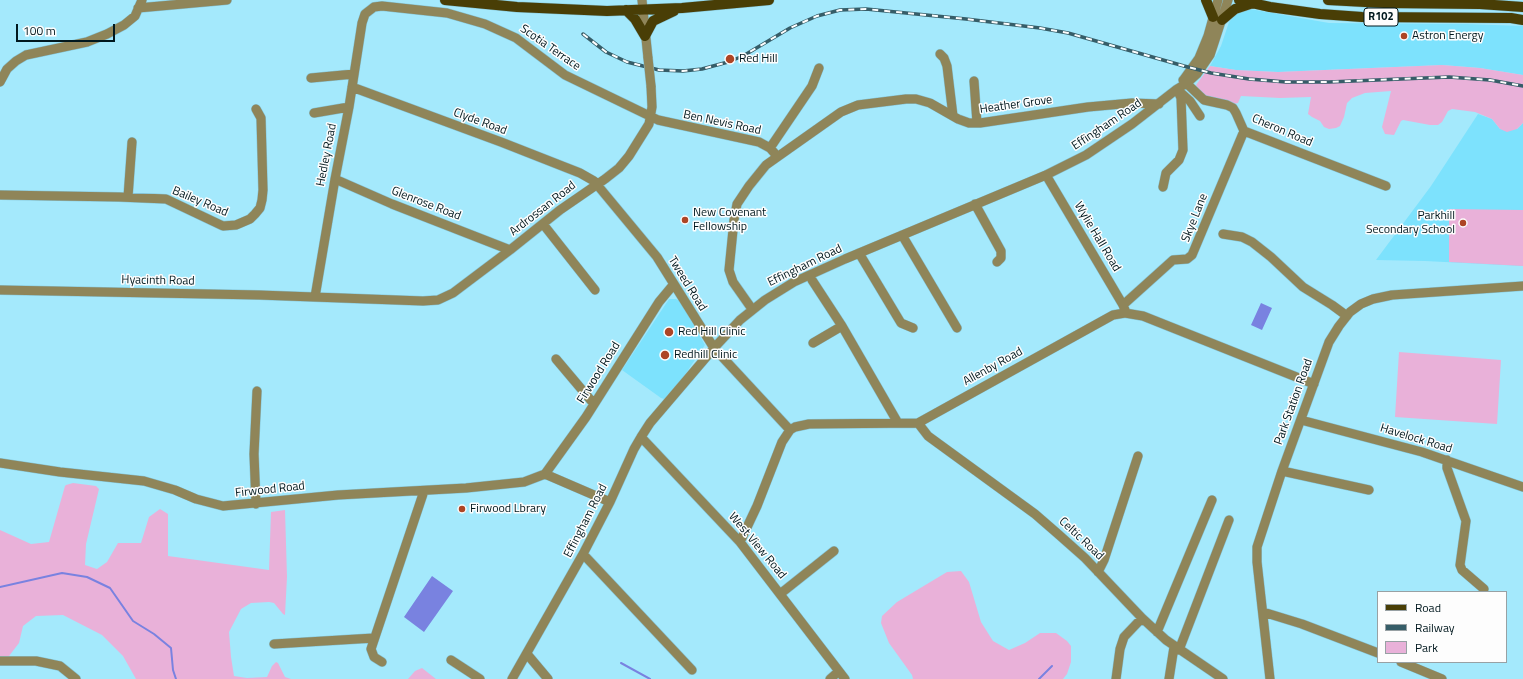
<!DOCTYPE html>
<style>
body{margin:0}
#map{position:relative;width:1523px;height:679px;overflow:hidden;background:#a4e9fc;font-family:"Titillium Web",sans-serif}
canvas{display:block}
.legend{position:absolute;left:1377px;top:591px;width:130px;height:72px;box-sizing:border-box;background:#fdfdfd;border:1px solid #98a1a4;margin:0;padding:5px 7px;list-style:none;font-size:12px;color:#00181e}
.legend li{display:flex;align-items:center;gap:8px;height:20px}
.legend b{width:20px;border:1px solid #98a1a4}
.scale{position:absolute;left:16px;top:24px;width:99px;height:18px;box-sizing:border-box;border:2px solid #00181e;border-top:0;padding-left:5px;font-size:12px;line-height:14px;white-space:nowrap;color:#00181e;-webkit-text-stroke:3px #fdfdfd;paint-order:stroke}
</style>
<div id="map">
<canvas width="1523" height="679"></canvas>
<ul class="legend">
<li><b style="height:5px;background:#493e06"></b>Road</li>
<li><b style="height:5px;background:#365d68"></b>Railway</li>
<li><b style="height:11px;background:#e9b1d9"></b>Park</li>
</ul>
<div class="scale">100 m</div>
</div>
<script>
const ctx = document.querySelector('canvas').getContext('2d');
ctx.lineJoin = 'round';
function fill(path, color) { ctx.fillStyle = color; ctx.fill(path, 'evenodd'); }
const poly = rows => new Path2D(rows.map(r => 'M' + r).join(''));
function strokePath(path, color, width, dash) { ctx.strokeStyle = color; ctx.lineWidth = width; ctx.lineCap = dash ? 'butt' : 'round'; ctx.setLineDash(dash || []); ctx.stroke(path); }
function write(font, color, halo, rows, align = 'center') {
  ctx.font = font + ' "Titillium Web",sans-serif'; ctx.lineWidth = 3; ctx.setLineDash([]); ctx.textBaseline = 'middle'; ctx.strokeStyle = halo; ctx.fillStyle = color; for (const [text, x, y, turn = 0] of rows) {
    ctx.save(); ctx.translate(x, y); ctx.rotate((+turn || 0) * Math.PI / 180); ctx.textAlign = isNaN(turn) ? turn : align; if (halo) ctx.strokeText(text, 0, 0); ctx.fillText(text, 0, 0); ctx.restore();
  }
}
fill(poly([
 [1250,9,1329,23,1466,24,1523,26,1523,75,1480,68,1443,65,1278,72,1236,70,1210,66,1221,46,1229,22,1236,14],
 [1478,114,1492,119,1500,129,1517,129,1523,123,1523,266,1425,261,1376,260,1431,186],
 [669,299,676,299,680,301,705,345,682,379,664,399,661,398,622,370]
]), '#7de2fd');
fill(poly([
 [1442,65,1480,68,1523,75,1523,123,1517,129,1507,132,1500,129,1492,119,1475,112,1452,109,1448,111,1442,122,1438,125,1430,125,1403,120,1401,121,1394,135,1385,134,1382,127,1391,91,1365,93,1352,98,1347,103,1344,117,1340,126,1336,128,1329,129,1324,127,1320,121,1312,117,1308,114,1311,97,1280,98,1241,96,1238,103,1234,104,1225,100,1206,97,1199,90,1196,85,1210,66,1236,70,1278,72],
 [1449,209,1523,210,1523,266,1449,262],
 [1399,352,1501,360,1497,424,1395,417],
 [73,483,96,486,99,489,86,544,85,565,97,569,107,562,118,543,141,543,149,517,160,509,168,514,168,556,269,570,271,512,285,510,287,577,285,615,283,614,274,603,269,602,251,603,241,609,229,632,231,657,234,676,247,678,267,677,272,666,276,662,278,663,285,677,291,679,136,679,123,656,102,635,63,615,36,616,23,626,19,643,9,656,0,656,0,530,31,544,49,542,65,486,66,485],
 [961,571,969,582,981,622,993,641,1009,650,1025,643,1040,633,1056,633,1067,641,1071,646,1071,662,1067,674,1063,679,913,679,912,675,889,643,881,623,882,616,897,602,947,572],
 [422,668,436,679,408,679,415,671]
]), '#e9b1d9');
fill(poly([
 [1261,303,1272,308,1262,330,1251,325],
 [432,576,453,591,424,632,404,617]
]), '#7982e0');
strokePath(poly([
 [0,587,62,573,87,577,110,588,133,621,154,634,171,648,173,670,176,679],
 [621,663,650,679],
 [1039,679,1052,666]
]), '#7982e0', 2);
const minor = poly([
 [642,0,648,58],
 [138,8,227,0],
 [940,54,944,58,947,66,953,116],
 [311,78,354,74],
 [1184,79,1199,58,1208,36,1218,0],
 [1183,80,1204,100,1227,105,1233,108,1236,113,1244,131,1386,186],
 [974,81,977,123],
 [0,82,7,69,16,61,26,55,87,42,107,34,124,25,135,16,142,0],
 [352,87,501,142,580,173,594,181,657,257,714,348,790,430],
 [1180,92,1190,101,1200,116],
 [314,113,349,107],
 [770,148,812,86,819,68],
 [1046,175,1123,305,1125,310],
 [335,179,392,204,510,250],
 [1163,187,1166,173,1179,160,1183,150,1181,98,1177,89],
 [0,195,119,197,166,199,223,226,236,225,250,219,255,214,260,208,262,200,263,190,261,118,256,109],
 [128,197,132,142],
 [975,204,1001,251,1001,258,997,262],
 [543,224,595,290],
 [1223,234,1242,237,1252,242,1271,257,1303,287,1332,305,1347,316],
 [902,235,957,328],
 [859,253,901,323,913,328],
 [812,280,842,326,898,423],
 [0,290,259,295,423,301,438,300,453,293,510,250,560,210,605,179,619,168,629,156,649,124,652,107,651,86],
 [315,297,335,179,349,107,362,23,365,14,374,7,382,6,447,13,485,24,516,38,565,75,658,120,759,142,770,148,777,156],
 [1123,305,1173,260,1187,259,1192,255,1244,131],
 [752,309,733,282,729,270,734,220,737,204,749,186,766,165,841,112,858,105,906,99,916,99,930,103,958,119,969,123,980,123,1088,107,1132,103,1159,104],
 [813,343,842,326],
 [556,359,594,404],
 [1301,420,1422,452,1523,487],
 [918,423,928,436,1035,514,1058,534,1085,558,1142,618,1166,640,1223,679],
 [641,437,740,542,845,679],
 [1447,460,1447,468,1466,521,1460,565,1462,570,1484,589],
 [0,463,60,472,144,481,175,490,196,499,223,506,338,495,466,488,524,482,545,474,586,417,659,302,674,284],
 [1282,471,1369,490],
 [545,474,610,502],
 [256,504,254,454,257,391],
 [740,542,757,506,782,442,790,430,795,427,809,424,918,423,1113,315,1125,313,1143,316,1314,384],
 [583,554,692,670],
 [1098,572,1104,560,1138,456],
 [780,594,834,551],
 [1263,612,1302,624,1378,653],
 [1157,632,1212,500],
 [274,644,374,638],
 [1179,650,1229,520],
 [527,654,548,679],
 [451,660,480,679],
 [0,661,36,661,60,666,76,679],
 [382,662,374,657,371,649,424,491],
 [1401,662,1442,679],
 [512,679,583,554,610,502,634,449,641,437,650,423,714,348,740,320,765,300,794,282,845,259,1046,175,1086,155,1132,124,1177,89,1187,83,1197,74,1210,55,1228,0],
 [830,679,839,671],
 [1116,679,1120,649,1124,637,1142,618],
 [1169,679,1174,647],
 [1270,679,1257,562,1257,547,1282,471,1329,342,1339,326,1350,312,1361,304,1373,299,1392,295,1523,286]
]);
const major = poly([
 [445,0,517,7,607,11,682,8,769,0],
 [1206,0,1213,17],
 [1239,0,1270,7,1320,14,1362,17,1511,18,1523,20],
 [1328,0,1384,3,1480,4,1523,7],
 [626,10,635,19,645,36],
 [1222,20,1235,9,1253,3],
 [645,36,653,21,674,11]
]);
strokePath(minor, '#86c3d4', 10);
strokePath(major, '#86c3d4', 11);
strokePath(minor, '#8f8559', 9);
strokePath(major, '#493e06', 10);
const rail = poly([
 [583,34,606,52,627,62,659,70,683,71,702,69,728,62,743,56,790,28,817,16,840,10,866,9,966,19,1040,28,1068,33,1184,66,1211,73,1249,79,1286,82,1329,82,1449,77,1490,80,1523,86]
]);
strokePath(rail, '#365d68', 3.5);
strokePath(rail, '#fdfdfd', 2, [6]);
const minorBridge = poly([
 [648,58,651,86]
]);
strokePath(minorBridge, '#86c3d4', 10, []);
strokePath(minorBridge, '#8f8559', 9);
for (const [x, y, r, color] of [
 [1404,36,4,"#ad4525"],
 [730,59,5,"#ad4525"],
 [685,220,4,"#ad4525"],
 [1463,223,4,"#ad4525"],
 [669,332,5,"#ad4525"],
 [665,355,5,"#ad4525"],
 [462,509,4,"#ad4525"]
]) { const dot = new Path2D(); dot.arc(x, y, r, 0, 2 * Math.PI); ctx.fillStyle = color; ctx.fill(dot); strokePath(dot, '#fdfdfd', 1.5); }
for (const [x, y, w] of [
 [1381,17,34]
]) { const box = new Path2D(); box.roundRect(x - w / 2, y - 9, w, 18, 3); ctx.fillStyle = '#fdfdfd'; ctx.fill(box); strokePath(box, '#00181e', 1); }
write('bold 11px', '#00181e', null, [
 ["R102",1381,17]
]);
write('12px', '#00181e', '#fdfdfd', [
 ["Astron Energy",1412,36],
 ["Red Hill",739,59],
 ["New Covenant",693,213],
 ["Fellowship",693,227],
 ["Parkhill",1455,216,"right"],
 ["Secondary School",1455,230,"right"],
 ["Red Hill Clinic",678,332],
 ["Redhill Clinic",674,355],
 ["Firwood Lbrary",470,509]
], 'left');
write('12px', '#00181e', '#fdfdfd', [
 ["Scotia Terrace",550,48,35],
 ["Heather Grove",1016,105,-8],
 ["Clyde Road",480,122,20],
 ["Ben Nevis Road",722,123,12],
 ["Effingham Road",1107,125,-34],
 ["Cheron Road",1282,131,23],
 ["Hedley Road",327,155,-79],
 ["Bailey Road",200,202,23],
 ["Glenrose Road",426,204,21],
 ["Ardrossan Road",543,209,-38],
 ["Skye Lane",1195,218,-68],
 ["Wylie Hall Road",1097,237,59],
 ["Effingham Road",805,266,-26],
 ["Hyacinth Road",158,281,1],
 ["Tweed Road",687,284,58],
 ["Allenby Road",993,367,-29],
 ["Firwood Road",599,373,-58],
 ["Park Station Road",1294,402,-70],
 ["Havelock Road",1416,439,17],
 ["Firwood Road",270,490,-6],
 ["Effingham Road",586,521,-63],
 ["Celtic Road",1081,539,43],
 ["West View Road",757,546,50]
]);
</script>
